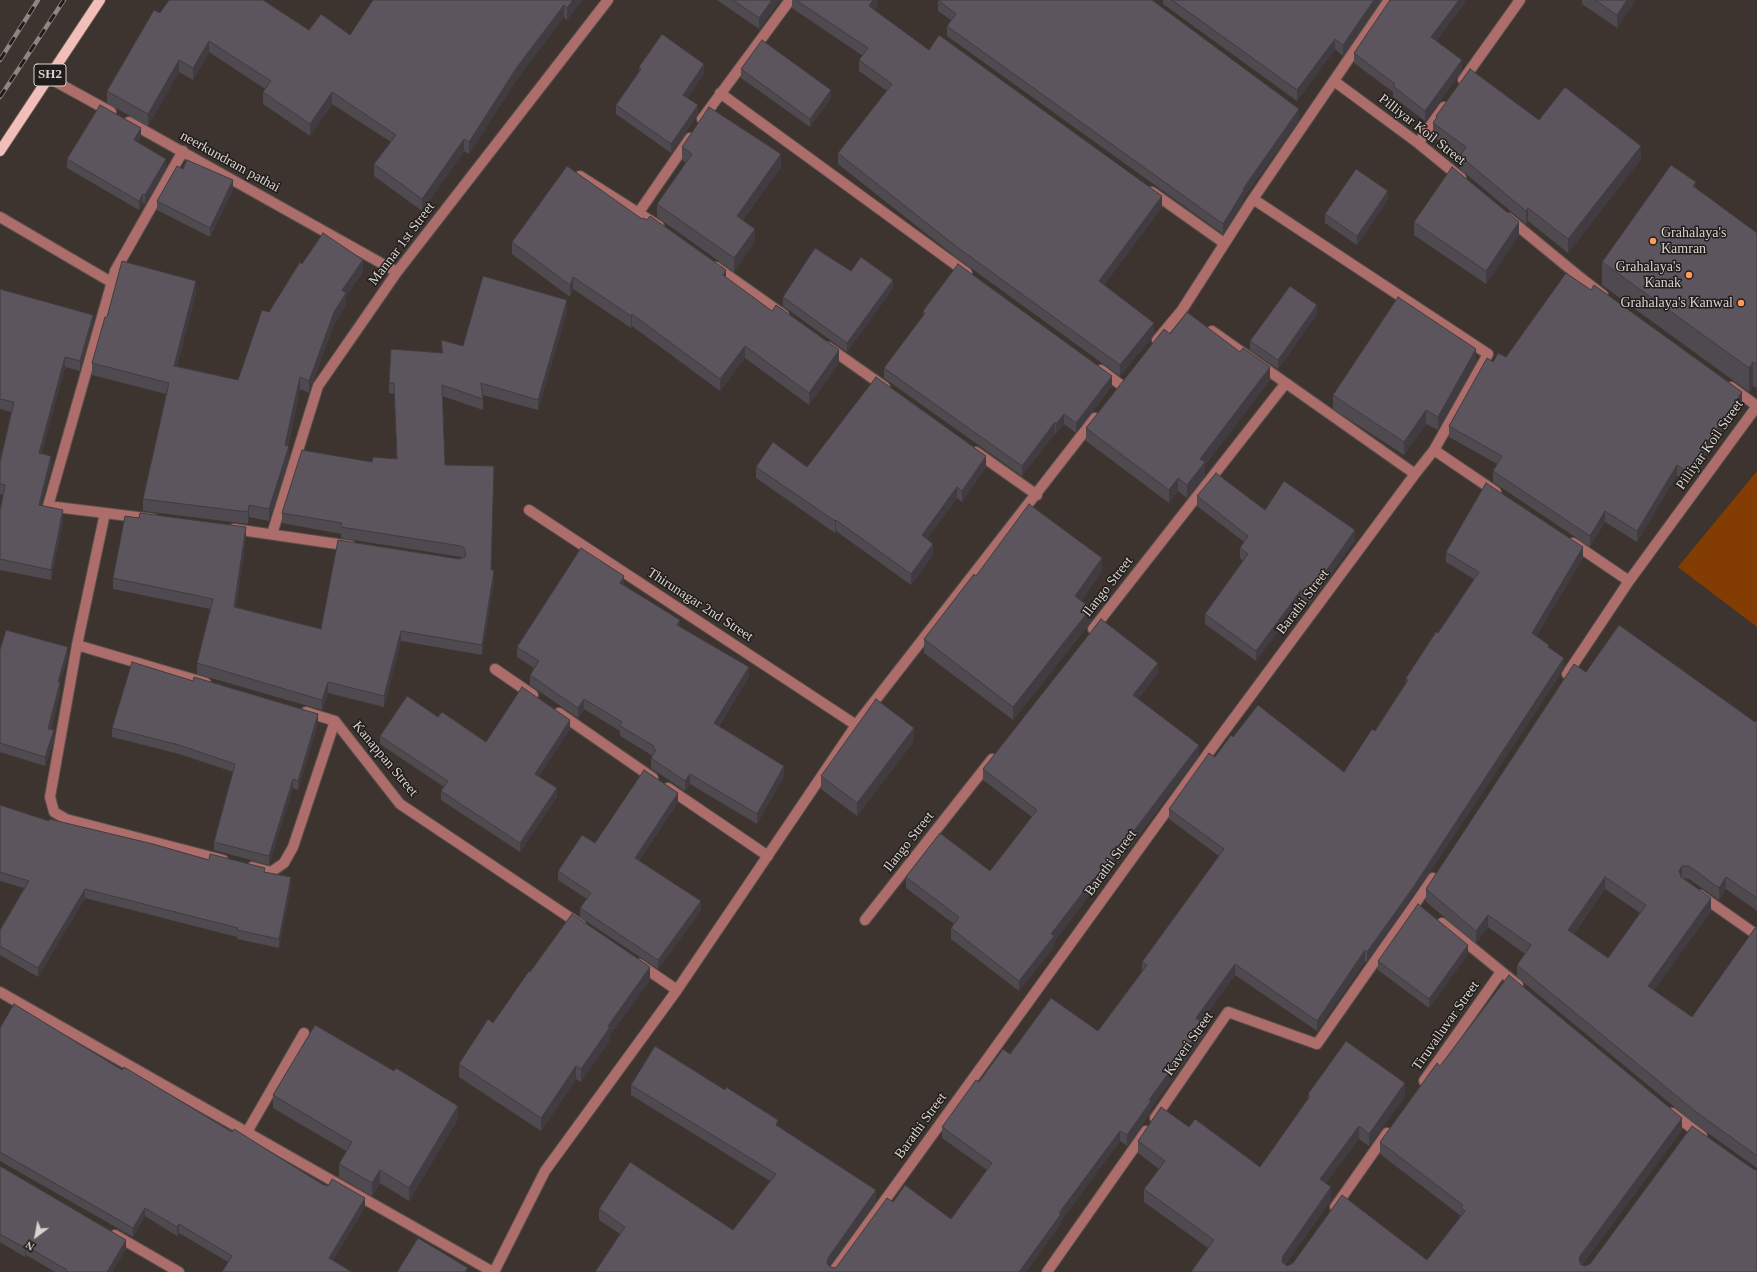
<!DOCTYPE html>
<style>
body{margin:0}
#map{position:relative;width:1757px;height:1272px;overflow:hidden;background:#3d342f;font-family:Georgia,serif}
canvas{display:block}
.north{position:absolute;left:16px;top:1216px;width:40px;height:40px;-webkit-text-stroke:3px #211d1b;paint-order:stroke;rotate:212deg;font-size:11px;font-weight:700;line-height:16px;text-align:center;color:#dad4d1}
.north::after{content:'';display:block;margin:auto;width:14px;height:18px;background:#dad4d1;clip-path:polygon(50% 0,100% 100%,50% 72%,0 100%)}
</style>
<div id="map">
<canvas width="1757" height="1272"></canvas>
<div class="north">N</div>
</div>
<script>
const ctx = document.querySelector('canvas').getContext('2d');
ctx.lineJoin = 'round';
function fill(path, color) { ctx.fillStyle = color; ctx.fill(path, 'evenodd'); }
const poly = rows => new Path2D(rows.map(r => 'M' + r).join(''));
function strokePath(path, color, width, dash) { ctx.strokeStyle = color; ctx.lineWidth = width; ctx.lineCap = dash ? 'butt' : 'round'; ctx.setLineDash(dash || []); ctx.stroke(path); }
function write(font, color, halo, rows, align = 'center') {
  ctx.font = font + ' Georgia,serif'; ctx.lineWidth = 3; ctx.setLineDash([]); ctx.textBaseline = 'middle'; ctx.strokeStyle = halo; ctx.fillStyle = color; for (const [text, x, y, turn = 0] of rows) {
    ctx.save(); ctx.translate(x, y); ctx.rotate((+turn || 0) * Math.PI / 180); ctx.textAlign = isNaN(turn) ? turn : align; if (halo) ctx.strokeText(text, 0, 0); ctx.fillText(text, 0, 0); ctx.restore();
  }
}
fill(poly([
 [1757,471,1757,627,1678,567]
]), '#833d03');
const minor = poly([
 [49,78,111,112],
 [1463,80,1520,0],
 [1334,81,1418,143,1461,178],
 [720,93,967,273],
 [702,119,790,0],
 [129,122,397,272],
 [1418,143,1444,107],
 [580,176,659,226],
 [1152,192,1224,243],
 [1253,199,1488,354,1434,450],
 [639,212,690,138],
 [0,217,111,282],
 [1508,218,1581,278,1603,295],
 [716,267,784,315],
 [1212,331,1415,474,1434,450,1496,492],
 [1157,340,1182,310,1253,199,1389,0],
 [828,347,885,387],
 [1101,370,1121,385],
 [976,452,1037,495],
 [529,510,856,725],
 [105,513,48,506,115,271,183,151],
 [153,519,105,513,77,645,50,797,54,812,66,819,223,860],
 [234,529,351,546],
 [272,534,318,386,397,272,608,0],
 [1573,543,1629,581],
 [1093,629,1285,384],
 [77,645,206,683],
 [495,669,533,695],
 [1567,674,1629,581,1757,406,1731,387],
 [306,712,335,721,400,804,581,925],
 [559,713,653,778],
 [668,788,768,856],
 [252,867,271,872,284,863,293,847,335,721],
 [1700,895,1757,935],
 [865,920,992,759],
 [1442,923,1518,985],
 [639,964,677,990],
 [0,992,493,1272],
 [1424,1081,1501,972],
 [1672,1113,1702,1136],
 [1155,1118,1228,1012,1317,1044,1433,878],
 [247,1132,304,1033],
 [1335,1207,1387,1133],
 [115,1235,179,1272],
 [494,1272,545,1171,677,990,856,725,1095,418],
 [833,1272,1220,737,1415,474],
 [1047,1272,1146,1131]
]);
const major = poly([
 [0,151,100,0]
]);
strokePath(minor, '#59514c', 12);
strokePath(major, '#59514c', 12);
strokePath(minor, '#ad6e6b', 10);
strokePath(major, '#f2beba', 10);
const rail = poly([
 [0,60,38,0],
 [0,97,64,0]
]);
strokePath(rail, '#8d8682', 4.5);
strokePath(rail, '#211d1b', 3, [9]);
fill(poly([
 [373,0,582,0,567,20,564,17,517,79,469,154,464,151,422,211,374,176,374,164,391,142,332,104,310,136,263,104,263,92,265,89,209,52,193,80,179,72,148,126,107,103,107,91,160,13,350,35],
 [717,0,782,0,781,1,780,0,759,29],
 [792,0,878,0,878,5,874,10,929,50,1162,207,1104,285,1154,335,1120,376,957,258,838,164,838,153,887,91,859,71,859,60,863,56,792,8],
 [938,0,1299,120,1244,197,1244,200,1223,234,947,36,947,26,951,20,938,11],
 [1163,0,1381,0,1343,56,1335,49,1297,101,1163,4],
 [1465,0,1465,3,1436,41,1462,71,1425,121,1393,97,1393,92,1354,63,1354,53],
 [1582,0,1636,0,1617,28,1582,4],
 [639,67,704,73,687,98,698,114,671,153,616,114,616,105,639,72],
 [741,69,831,98,810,127,741,78],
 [1436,116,1539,120,1641,159,1568,253,1528,221,1526,224,1460,169,1460,156,1433,136,1433,123,1436,119],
 [141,137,138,142,166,168,145,204,143,203,139,210,67,168,67,159],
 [682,147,781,167,743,220,755,242,734,272,657,217,657,204,686,163,682,160],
 [183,169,233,189,210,237,157,210,157,201],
 [1696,188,1757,233,1757,388,1753,386,1749,392,1602,285,1602,262],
 [1388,199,1357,245,1325,223,1325,214],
 [642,219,726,278,839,363,809,405,745,358,720,391,632,326,631,328,573,289,570,297,512,254,512,242],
 [1414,222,1519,235,1486,284,1414,235],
 [302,264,363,272,346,296,346,305,334,324,309,393,300,389,288,446,289,458,269,521,249,517,248,524,143,511,143,499,166,394,92,375,92,363,107,317,196,293,177,366,238,380,269,312],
 [851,271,893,288,847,352,783,306,783,297],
 [0,289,93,325,80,371,65,367,41,454,51,466,41,506,63,521,51,580,0,570,0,511,3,495,0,494,0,462,11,412,0,409],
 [567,311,538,410,483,395,483,410,442,396,445,465,492,570,494,581,482,655,401,641,384,707,328,693,322,710,197,674,197,663,210,609,113,589,113,578,246,537,236,607,321,629,463,557,461,557,341,538,341,534,282,523,282,513,372,462,397,458,394,394,389,393,389,383,442,353,441,340,463,346],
 [923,311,1112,386,1076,433,1064,424,1056,434,1055,433,1022,476,884,378,884,368,923,317],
 [1317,314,1278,369,1250,350,1250,341],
 [1170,334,1270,380,1205,465,1205,475,1187,498,1178,491,1169,503,1086,441,1086,428],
 [1506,357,1742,403,1687,482,1677,475,1637,542,1605,522,1590,547,1493,482,1493,471,1497,464,1449,437,1449,426,1493,362],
 [1476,362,1438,430,1426,424,1404,455,1333,409,1333,395],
 [756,467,986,467,962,502,957,498,927,539,933,555,911,585,836,531,835,533,756,478],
 [1197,496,1265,510,1355,540,1309,605,1301,600,1256,661,1205,624,1205,614,1243,561,1240,558,1240,548,1244,542,1197,506],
 [1446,552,1583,558,1536,636,1549,648,1564,669,1412,899,1367,962,1365,961,1317,1031,1235,975,1201,1022,1204,1035,1151,1108,1151,1112,1127,1146,1120,1141,1061,1221,1061,1224,1026,1272,595,1272,620,1234,599,1220,599,1209,733,1230,770,1181,631,1095,631,1085,778,1126,876,1201,829,1266,830,1267,835,1268,838,1265,893,1202,951,1219,987,1170,942,1138,942,1127,979,1082,1010,1054,1098,1031,1142,971,1142,962,1219,856,1169,819,1169,809,1233,737,1344,772,1375,731,1406,683,1406,678,1438,633,1474,579,1446,562],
 [1102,571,1081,601,1091,622,1013,720,924,653,924,639,976,576],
 [624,586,680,626,749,677,719,726,784,776,757,824,690,784,685,791,651,768,651,758,653,756,620,736,620,731,584,709,578,718,530,685,530,675,534,668,517,657,517,647],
 [0,650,68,656,60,683,60,692,51,729,54,739,45,766,0,752],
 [1586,672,1755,722,1757,720,1757,911,1726,889,1719,900,1689,879,1683,878,1711,911,1654,990,1692,1017,1757,929,1757,1168,1695,1124,1517,977,1517,965,1525,954,1488,927,1476,943,1426,902,1426,889],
 [1605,889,1640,913,1608,958,1574,934],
 [1158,673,1138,699,1199,755,1096,892,1093,890,1054,942,1054,947,1019,991,951,939,951,928,954,924,906,888,906,877,990,871,1032,817,983,780,983,769],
 [438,717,486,742,570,729,539,776,557,797,520,852,441,800,441,791,444,787,380,744,380,736],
 [318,723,298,790,293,788,269,865,214,850,214,842,233,772,179,754,112,737,112,728],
 [914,741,857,816,821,789,821,776],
 [0,801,0,805,49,821,209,860,265,872,291,886,279,948,237,939,237,937,85,898,38,977,0,955,0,930,24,888,0,881],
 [678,802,639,861,701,910,658,969,580,917,580,908,587,899,558,880,558,871,595,843],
 [1468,954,1429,1008,1378,970,1378,961],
 [530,972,650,980,610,1035,610,1040,581,1082,576,1079,541,1131,459,1077,459,1064,493,1023],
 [0,1028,122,1070,232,1132,322,1184,365,1207,333,1260,228,1262,179,1233,177,1236,145,1216,133,1237,0,1161],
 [1440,1066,1682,1130,1582,1265,1585,1266,1757,1272,1191,1272,1208,1248,1144,1202,1144,1189,1159,1169,1138,1153,1138,1141,1189,1127,1260,1167,1308,1100,1308,1094,1405,1096,1369,1146,1359,1139,1326,1183,1331,1200,1285,1265,1287,1266,1427,1260,1461,1216,1380,1154,1380,1142],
 [273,1095,458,1119,409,1201,380,1183,372,1196,339,1177,339,1164,346,1151,273,1108],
 [0,1166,126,1249,112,1272,55,1272,26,1255,25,1257,0,1242]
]), '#4f4950');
fill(poly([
 [573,0,582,0,567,20,567,8],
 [772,0,780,0,759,29,759,18],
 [873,0,878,0,878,5,869,17,869,6],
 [1374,0,1381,0,1343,56,1343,45],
 [1459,0,1465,0,1465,3,1431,48,1431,37],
 [1627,0,1636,0,1617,28,1617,15],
 [564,5,564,17,517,79,469,154,469,142,517,67],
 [1335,39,1335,49,1297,101,1297,90],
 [209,41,209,52,193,80,193,68],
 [179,60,179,72,148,126,148,114],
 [1462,60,1462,71,1425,121,1425,111],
 [704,64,704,73,683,104,683,95],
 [831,90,831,98,810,127,810,119],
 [332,92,332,104,310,136,310,124],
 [698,105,698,114,671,153,671,144],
 [1299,109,1299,120,1244,197,1244,200,1223,234,1223,224,1243,189],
 [141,128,141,137,134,149,134,140],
 [464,139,464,151,422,211,422,199],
 [1641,146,1641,159,1568,253,1568,239],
 [781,154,781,167,737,229,737,216],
 [166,159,166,168,145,204,145,195],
 [233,180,233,189,210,237,210,228],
 [1696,182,1696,206,1693,186],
 [1388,191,1388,199,1357,245,1357,236],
 [143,194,143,203,139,210,139,201],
 [1162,196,1162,207,1099,292,1099,281],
 [1528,208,1528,221,1526,224,1526,211],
 [1519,222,1519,235,1486,284,1486,271],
 [755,229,755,242,734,272,734,258],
 [363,260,363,272,346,296,346,305,334,324,309,393,309,381,342,290],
 [726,270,726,282,723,275],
 [573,277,573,289,570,297,570,285],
 [893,280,893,288,847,352,847,343],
 [196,281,196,293,174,378,174,366],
 [567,300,567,311,538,410,538,400],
 [1317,305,1317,314,1278,369,1278,360],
 [632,314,632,326,631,328,631,316],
 [93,315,93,325,80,371,80,361],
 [1154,323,1154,335,1120,376,1120,365],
 [745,346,745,358,720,391,720,379],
 [1476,349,1476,362,1438,430,1438,417],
 [839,350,839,363,809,405,809,393],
 [65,357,65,367,39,464,39,453],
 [1753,362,1753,386,1749,392,1749,368],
 [1270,367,1270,380,1205,465,1205,475,1187,498,1187,485,1200,459],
 [1112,376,1112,386,1076,433,1076,423],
 [300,377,300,389,285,457,285,445],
 [1742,392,1742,403,1687,482,1687,472],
 [1426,410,1426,424,1404,455,1404,442],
 [1064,414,1064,424,1056,434,1056,424],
 [1055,422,1055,433,1022,476,1022,466],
 [289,446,289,458,269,521,269,509],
 [51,456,51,466,39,516,39,505],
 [986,456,986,467,962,502,962,491],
 [1677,465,1677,475,1637,542,1637,531],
 [1178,478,1178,491,1169,503,1169,490],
 [957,487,957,498,922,546,922,535],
 [249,505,249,517,248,524,248,512],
 [63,510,63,521,51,580,51,570],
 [1605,511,1605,522,1590,547,1590,536],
 [836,520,836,531,835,533,835,521],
 [246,527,246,537,234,617,234,607],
 [1355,530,1355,540,1309,605,1309,595],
 [933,544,933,555,911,585,911,574],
 [1583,547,1583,558,1532,644,1532,633],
 [1102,558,1102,571,1075,609,1075,596],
 [494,570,494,581,482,655,482,645],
 [624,576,624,586,620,583],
 [1301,590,1301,600,1256,661,1256,651],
 [1091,608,1091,622,1013,720,1013,707],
 [680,620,680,630,677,625],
 [401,631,401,641,384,707,384,696],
 [68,647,68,656,58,691,58,682],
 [1564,658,1564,669,1412,899,1367,962,1367,952],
 [1158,663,1158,673,1133,706,1133,695],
 [749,667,749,677,714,733,714,723],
 [328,682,328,693,322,710,322,700],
 [60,683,60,692,48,737,48,729],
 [584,699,584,709,578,718,578,708],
 [318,714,318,723,298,790,298,781],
 [570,720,570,729,535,782,535,774],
 [914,728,914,741,857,816,857,803],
 [54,730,54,739,45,766,45,757],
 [1199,745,1199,755,1096,892,1096,881],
 [784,766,784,776,757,824,757,814],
 [690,774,690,784,685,791,685,781],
 [293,779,293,788,269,865,269,856],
 [557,788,557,797,520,852,520,843],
 [678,793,678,802,635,867,635,858],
 [1682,866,1682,878,1679,871],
 [291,877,291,886,279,948,279,939],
 [1605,877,1605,889,1568,942,1568,930],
 [1726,877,1726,889,1719,900,1719,888],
 [1093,879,1093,890,1054,942,1054,947,1019,991,1019,981,1051,934],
 [85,889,85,898,38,977,38,968],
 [1711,898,1711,911,1648,999,1648,986],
 [701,901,701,910,658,969,658,960],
 [1488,915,1488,927,1476,943,1476,931],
 [1468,945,1468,954,1429,1008,1429,999],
 [1365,950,1365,961,1317,1031,1317,1021],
 [1235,964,1235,975,1196,1028,1196,1018],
 [650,967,650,980,610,1035,610,1040,581,1082,581,1069,608,1026],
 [1204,1024,1204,1035,1151,1108,1151,1112,1127,1146,1127,1135,1149,1100],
 [576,1066,576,1079,541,1131,541,1118],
 [1405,1083,1405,1096,1369,1146,1369,1134],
 [458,1106,458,1119,409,1201,409,1188],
 [1682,1118,1682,1130,1580,1268,1579,1259,1580,1256],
 [778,1120,778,1130,776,1125],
 [1359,1126,1359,1139,1320,1191,1320,1179],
 [1120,1131,1120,1141,1061,1221,1061,1224,1026,1272,1019,1272,1059,1213],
 [380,1170,380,1183,372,1196,372,1183],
 [1331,1187,1331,1200,1283,1268,1282,1262,1283,1256],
 [876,1190,876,1201,828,1268,827,1264,828,1258],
 [365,1198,365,1207,329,1267,329,1258],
 [145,1208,145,1216,133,1237,133,1228],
 [179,1224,179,1233,177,1236,177,1227],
 [126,1240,126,1249,112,1272,107,1272],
 [26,1246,26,1255,25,1257,25,1248]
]), '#403c41');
const building = poly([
 [169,0,263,0,309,30,321,14,350,35,373,0,573,0,567,8,564,5,517,67,469,142,464,139,422,199,374,164,396,135,332,92,310,124,263,92,271,81,209,41,193,68,179,60,148,114,107,91,154,10,160,13,169,0],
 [733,0,772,0,759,18,733,0],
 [796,0,873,0,869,6,929,50,939,35,1162,196,1099,281,1154,323,1120,365,957,247,838,153,892,84,859,60,868,48,796,0],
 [938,0,1152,0,1299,109,1243,189,1244,190,1223,224,947,26,956,14,938,0],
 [1172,0,1374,0,1343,45,1335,39,1297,90,1172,0],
 [1390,0,1459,0,1431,37,1462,60,1425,111,1393,86,1395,84,1354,53,1390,0],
 [1595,0,1627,0,1617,15,1595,0],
 [662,34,704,64,683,95,698,105,671,144,616,105,641,69,639,67,662,34],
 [762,40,831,90,810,119,741,69,762,40],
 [1470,69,1539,120,1565,87,1641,146,1568,239,1528,208,1526,211,1460,156,1466,147,1433,123,1437,117,1436,116,1470,69],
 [100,105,141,128,134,140,166,159,145,195,143,194,139,201,67,159,100,105],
 [709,107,781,154,737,216,755,229,734,258,657,204,692,154,682,147,709,107],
 [187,160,233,180,210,228,157,201,177,166,183,169,187,160],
 [1671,165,1696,182,1693,186,1757,233,1757,365,1753,362,1749,368,1602,262,1671,165],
 [567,166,642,219,643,218,647,220,650,216,726,270,723,275,772,311,776,305,839,350,809,393,745,346,720,379,632,314,631,316,573,277,570,285,512,242,567,166],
 [1452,167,1519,222,1486,271,1414,222,1452,167],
 [1356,169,1388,191,1357,236,1325,214,1356,169],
 [323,233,363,260,342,290,346,293,334,312,309,381,300,377,285,445,289,446,269,509,249,505,248,512,143,499,169,383,92,363,105,317,107,317,122,261,196,281,174,366,238,380,262,310,269,312,300,262,302,264,323,233],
 [815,248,851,271,861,257,893,280,847,343,783,297,815,248],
 [958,264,1112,376,1076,423,1064,414,1056,424,1055,422,1022,466,884,368,925,313,923,311,958,264],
 [1566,273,1591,290,1594,285,1742,392,1687,472,1677,465,1637,531,1605,511,1590,536,1493,471,1502,456,1449,426,1487,358,1493,362,1498,353,1506,357,1566,273],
 [483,276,567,300,538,400,481,383,483,399,442,385,445,465,494,466,491,570,494,570,482,645,401,631,384,696,328,682,322,700,197,663,213,599,113,578,125,516,139,518,140,513,246,527,234,607,321,629,338,540,459,559,465,557,466,553,464,548,461,546,341,527,342,523,282,513,302,450,372,462,373,457,397,459,394,383,389,383,391,349,443,353,441,340,463,346,483,276],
 [1290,286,1317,305,1278,360,1250,341,1290,286],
 [0,289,93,315,80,361,65,357,39,453,51,456,39,505,63,510,51,570,0,559,0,511,5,485,0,484,0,462,14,402,0,399,0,289],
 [1398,297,1476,349,1438,417,1426,410,1404,442,1333,395,1398,297],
 [1187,312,1240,352,1243,348,1270,367,1200,459,1205,462,1187,485,1178,478,1169,490,1086,428,1164,329,1170,334,1187,312],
 [876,377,986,456,962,491,957,487,922,535,933,544,911,574,836,520,835,521,756,467,773,442,807,467,876,377],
 [1216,473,1265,510,1284,481,1355,530,1309,595,1301,590,1256,651,1205,614,1248,554,1240,548,1248,536,1197,496,1216,473],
 [1486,483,1583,547,1532,633,1549,645,1548,647,1564,658,1412,889,1367,952,1365,950,1317,1021,1235,964,1196,1018,1204,1024,1149,1100,1151,1101,1127,1135,1120,1131,1059,1213,1061,1214,1019,1272,595,1272,625,1227,599,1209,630,1162,733,1230,776,1174,631,1085,655,1046,725,1090,726,1087,778,1120,776,1125,876,1190,828,1258,827,1264,830,1267,835,1268,838,1265,887,1198,893,1202,905,1185,951,1219,992,1163,942,1127,976,1080,979,1082,1003,1049,1010,1054,1051,998,1098,1031,1147,965,1142,962,1224,849,1169,809,1209,753,1215,757,1231,735,1233,737,1258,705,1344,772,1372,729,1375,731,1408,680,1406,678,1436,632,1438,633,1479,572,1446,552,1486,483],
 [1029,504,1102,558,1075,596,1091,608,1013,707,924,639,974,574,976,576,1029,504],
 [581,548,624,576,620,583,680,620,677,625,749,667,714,723,784,766,757,814,690,774,685,781,651,758,656,750,653,748,654,746,620,726,622,722,584,699,578,708,530,675,539,661,517,647,581,548],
 [1101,619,1158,663,1133,695,1199,745,1096,881,1093,879,1051,934,1054,936,1019,981,951,928,959,917,906,877,940,833,990,871,1037,810,983,769,1101,619],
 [1619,625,1755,722,1757,720,1757,898,1726,877,1719,888,1689,866,1682,866,1679,871,1681,877,1711,898,1648,986,1692,1017,1755,928,1757,929,1757,1156,1695,1111,1517,965,1531,945,1488,915,1476,931,1426,889,1574,664,1586,672,1619,625],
 [1605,877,1646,905,1608,958,1568,930,1605,877],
 [6,630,68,647,58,682,60,683,48,729,54,730,45,757,0,743,0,650,6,630],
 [132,662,193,681,194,677,318,714,298,781,293,779,269,856,214,842,235,764,179,745,112,728,132,662],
 [522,687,570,720,535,774,557,788,520,843,441,791,448,781,380,736,407,696,438,717,442,712,486,742,522,687],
 [876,699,914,728,857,803,821,776,876,699],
 [644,770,678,793,635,858,701,901,658,960,580,908,591,893,558,871,582,835,595,843,644,770],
 [0,805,49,821,49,819,153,844,209,860,210,854,265,868,264,872,291,877,279,939,237,930,238,928,85,889,38,968,0,946,0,930,29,881,0,872,0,805],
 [1418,904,1468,945,1429,999,1378,961,1418,904],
 [572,914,650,967,608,1026,610,1027,581,1069,576,1066,541,1118,459,1064,488,1019,493,1023,529,971,530,972,572,914],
 [1509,975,1682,1118,1580,1256,1579,1259,1581,1265,1585,1266,1590,1264,1692,1126,1753,1169,1757,1170,1757,1272,1191,1272,1214,1240,1144,1189,1165,1161,1138,1141,1161,1107,1189,1127,1195,1119,1260,1167,1310,1096,1308,1094,1346,1041,1405,1083,1369,1134,1359,1126,1320,1179,1331,1187,1283,1256,1282,1262,1287,1266,1293,1263,1342,1195,1427,1260,1465,1211,1461,1208,1463,1205,1380,1142,1437,1063,1440,1066,1509,975],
 [14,1004,122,1070,124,1067,232,1132,234,1129,322,1184,328,1186,332,1179,365,1198,329,1258,352,1272,222,1272,232,1256,179,1224,177,1227,145,1208,133,1228,0,1152,0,1028,14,1004],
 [315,1025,394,1071,396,1068,458,1106,409,1188,380,1170,372,1183,339,1164,352,1142,273,1095,315,1025],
 [0,1166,126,1240,107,1272,66,1272,67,1270,26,1246,25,1248,0,1234,0,1166],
 [418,1238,468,1268,465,1272,397,1272,418,1238]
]);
fill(building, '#5c555d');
strokePath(building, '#403c41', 1);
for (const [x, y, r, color] of [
 [1653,241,4,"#ff9b59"],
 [1689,275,4,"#ff9b59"],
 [1741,303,4,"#ff9b59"]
]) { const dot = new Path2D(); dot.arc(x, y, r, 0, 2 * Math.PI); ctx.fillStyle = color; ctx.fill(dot); strokePath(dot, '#211d1b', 1.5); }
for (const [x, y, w] of [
 [50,75,32]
]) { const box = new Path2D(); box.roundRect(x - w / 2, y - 11, w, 22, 3); ctx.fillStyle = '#211d1b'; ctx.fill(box); strokePath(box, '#dad4d1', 1); }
write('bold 13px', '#dad4d1', null, [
 ["SH2",50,75]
]);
write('14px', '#dad4d1', '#211d1b', [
 ["Pilliyar Koil Street",1422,130,38],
 ["neerkundram pathai",230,162,29],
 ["Mannar 1st Street",402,244,-53],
 ["Pilliyar Koil Street",1710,445,-55],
 ["Ilango Street",1108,587,-52],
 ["Barathi Street",1303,602,-53],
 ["Thirunagar 2nd Street",700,605,33],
 ["Kanappan Street",385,759,50],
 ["Ilango Street",909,842,-52],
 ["Barathi Street",1111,863,-54],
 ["Tiruvalluvar Street",1446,1026,-55],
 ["Kaveri Street",1189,1044,-55],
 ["Barathi Street",921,1126,-54]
]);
write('14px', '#dad4d1', '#211d1b', [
 ["Grahalaya's",1661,233,"left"],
 ["Kamran",1661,249,"left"],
 ["Grahalaya's",1681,267],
 ["Kanak",1681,283],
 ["Grahalaya's Kanwal",1733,303]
], 'right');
</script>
